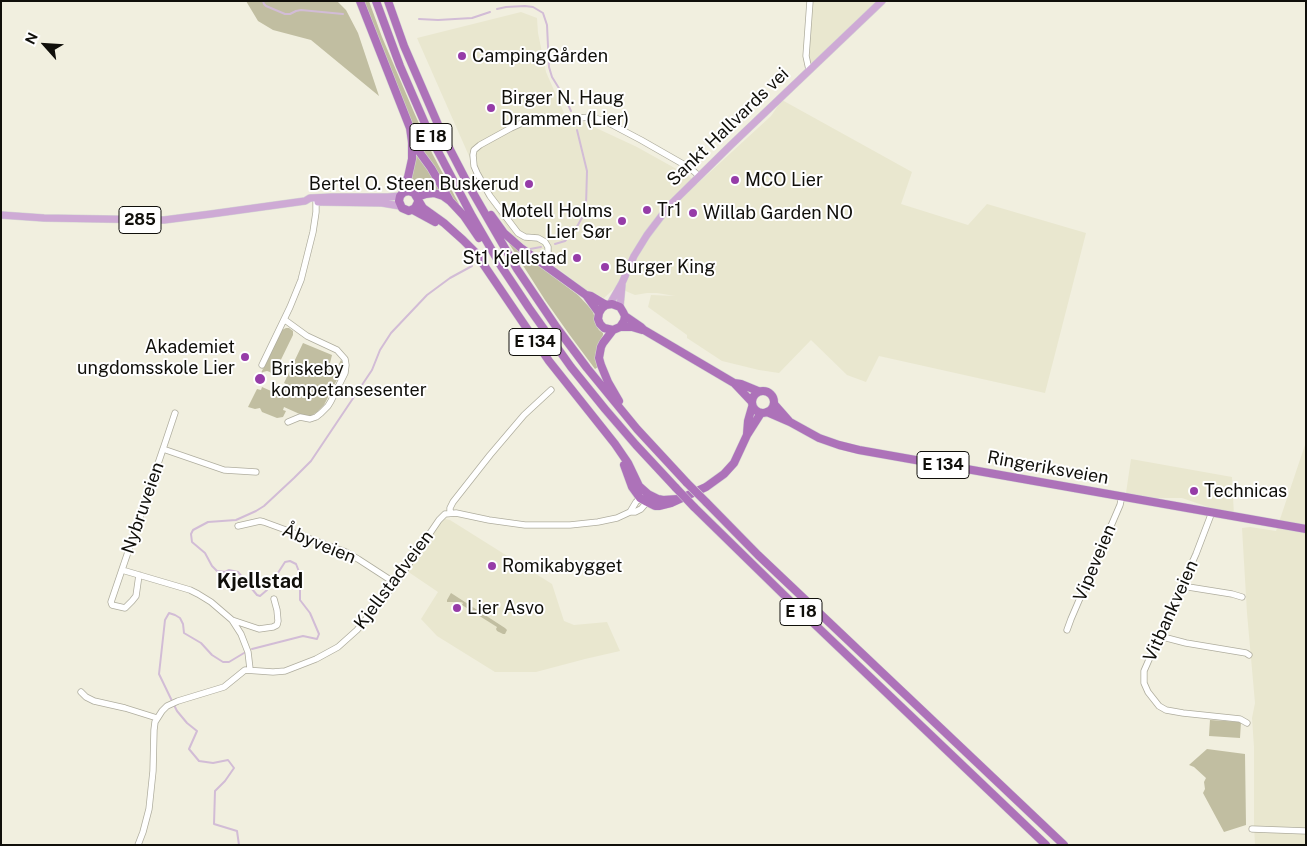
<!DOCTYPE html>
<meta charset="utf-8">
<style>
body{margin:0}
#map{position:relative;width:1307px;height:846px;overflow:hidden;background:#f1efdf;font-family:"Public Sans",sans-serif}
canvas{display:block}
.frame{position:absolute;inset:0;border:2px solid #100f0a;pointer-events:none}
.north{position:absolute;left:20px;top:20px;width:50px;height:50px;-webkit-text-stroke:4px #fff;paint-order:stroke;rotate:296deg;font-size:14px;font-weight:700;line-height:20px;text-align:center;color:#100f0a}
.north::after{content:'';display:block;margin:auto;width:18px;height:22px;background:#100f0a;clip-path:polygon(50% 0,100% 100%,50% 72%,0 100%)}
</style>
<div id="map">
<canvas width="1307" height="846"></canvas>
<div class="frame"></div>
<div class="north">N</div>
</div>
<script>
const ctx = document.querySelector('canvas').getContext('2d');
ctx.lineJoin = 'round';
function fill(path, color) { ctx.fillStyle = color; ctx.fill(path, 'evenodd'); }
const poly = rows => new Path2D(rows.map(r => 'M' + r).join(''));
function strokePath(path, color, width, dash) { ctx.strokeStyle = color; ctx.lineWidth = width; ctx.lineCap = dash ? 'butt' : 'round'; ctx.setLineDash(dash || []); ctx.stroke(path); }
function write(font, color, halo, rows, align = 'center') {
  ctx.font = font + ' "Public Sans",sans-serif'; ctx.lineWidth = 4; ctx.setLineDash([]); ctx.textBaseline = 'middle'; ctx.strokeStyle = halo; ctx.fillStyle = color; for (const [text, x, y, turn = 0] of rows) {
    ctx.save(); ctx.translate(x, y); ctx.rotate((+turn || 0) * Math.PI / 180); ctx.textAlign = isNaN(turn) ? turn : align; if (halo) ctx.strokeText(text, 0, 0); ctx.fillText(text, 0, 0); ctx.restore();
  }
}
fill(poly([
 [809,1,882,1,810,72,806,63],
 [521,12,537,18,538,33,546,72,564,113,637,147,689,176,697,184,771,116,782,100,912,172,901,204,968,225,987,204,1086,233,1045,393,879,356,866,382,847,375,811,340,779,373,759,370,722,361,687,338,687,335,648,307,651,295,675,296,657,293,647,293,635,295,616,287,604,298,586,290,564,273,513,237,488,199,417,38],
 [1306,442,1306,845,1255,845,1254,826,1254,747,1252,718,1255,703,1247,613,1242,528,1250,527,1276,531],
 [1131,459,1232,477,1234,516,1182,498,1153,498,1126,493],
 [445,519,450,520,552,584,564,621,574,625,607,622,620,651,585,659,536,672,495,672,437,636,421,619,438,592,407,571,436,522]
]), '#e9e7cf');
fill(poly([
 [246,1,337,1,346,10,358,33,379,96,311,40,273,30,258,21],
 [363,1,369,1,382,37,413,110,432,153,459,204,459,205,450,197,415,141],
 [415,152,425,164,442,192,435,189,423,189,419,191,409,188,407,188],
 [508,242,578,295,593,311,596,324,599,330,603,333,603,335,598,345,598,367,595,369,569,334,545,300],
 [286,328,289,328,293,331,293,335,273,376,270,372,267,371,263,372,263,374,261,373,282,330],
 [303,343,332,355,330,363,338,366,341,360,343,363,343,368,324,405,317,412,311,416,304,416,284,407,283,410,286,411,283,417,277,418,262,412,260,408,255,409,248,407,257,389,261,390,262,387,278,394,283,394,288,385,284,383],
 [451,593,505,628,507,630,505,634,503,634,497,631,496,629,497,627,462,605,463,603,461,602,447,602,447,600],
 [1210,720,1241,722,1240,738,1209,736],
 [1207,749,1245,754,1246,825,1224,832,1203,793,1205,789,1204,782,1206,778,1194,767,1189,765]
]), '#c1bea1');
strokePath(poly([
 [263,1,264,4,266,6,285,14,290,14,296,11,301,10,343,14],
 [497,9,506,7,525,6,533,7,543,13,547,25,549,67,552,77,565,98,571,111],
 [419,19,438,20,472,18,490,12],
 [555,244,565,241,575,230,583,216,586,206,587,171,577,130],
 [530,249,541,247],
 [252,649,303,636,317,639,319,634,310,613,300,600,300,576,298,569,296,564,290,561,285,562,267,590,260,596,257,595,238,572,229,570,225,572,217,571,212,566,205,553,192,542,191,534,193,530,208,522,236,520,256,511,264,506,294,478,311,461,372,370,380,350,391,333,427,295,450,278,472,266],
 [172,701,159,674,165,620,169,613,175,615,180,618,183,624,184,633,201,643,212,655,223,662,229,662,244,653],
 [174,705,177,711,187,723,197,731,189,749,199,761,213,763,228,760,234,768,225,781,215,791,214,824,237,831,239,845]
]), '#d2bcd6', 2);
const minor = poly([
 [809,70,806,56,810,1],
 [542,264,548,255,548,247,545,242,538,238,525,237,518,233,490,196,477,173,474,166,473,155,474,150,480,145,511,128,533,118,538,117,568,119,591,117,605,121,641,140,690,168,699,176],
 [285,320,307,336,337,350,345,359,346,365,345,373,331,401,328,406,321,413,316,417,310,419,300,417,288,422],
 [262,365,290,307,301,280,313,232,316,212,316,198],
 [163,449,175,413],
 [630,512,636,502,643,496],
 [1212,512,1196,554,1151,655,1144,671,1144,683,1148,692,1159,706,1166,710,1183,713,1240,719,1247,723],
 [450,513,450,508,453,502,490,455,524,415,551,390],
 [238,526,260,521,264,522,346,552,358,559,395,583],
 [122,570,190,590,198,594,211,602,232,620,241,634,248,652,250,669],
 [139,575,136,596,132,601,125,608,112,605,111,602,163,449,224,470,256,472],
 [1182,586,1232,594,1242,597],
 [232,620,259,629,273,627,277,625,278,621,277,610,274,599],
 [1067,630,1071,619,1120,505,1122,496],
 [1159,636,1186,643,1246,653,1249,655],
 [81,692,86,697,94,701,125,708,157,718],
 [1252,829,1306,831],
 [138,845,143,832,149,809,153,771,154,730,155,722,162,711,167,706,178,701,224,687,245,670,273,672,285,671,316,659,338,647,357,630,385,596,398,580,439,520,445,514,456,513,489,520,525,525,570,525,598,522,617,518,630,512,635,512,641,509,647,502,647,498]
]);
const major = poly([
 [318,202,382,203,400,206],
 [1,215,44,218,164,220,211,214,305,201,310,198,332,197,388,197,400,196],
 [610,304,622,283,634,256,647,235,669,206,731,145,882,1],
 [620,307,622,285]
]);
const highway = poly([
 [360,1,410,128,412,142,412,159,408,177,402,194],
 [376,1,400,66,433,142,472,216,501,266,529,308,571,367,605,409,636,445,676,488],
 [388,1,404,46,443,136,469,186,517,269,557,328,587,368,637,429,687,483],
 [412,142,431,168,449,199],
 [417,197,426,194,434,193,443,196,450,201,464,216,479,238],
 [418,202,415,208,409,211,402,208,399,201,400,196,404,192,409,191,414,193,423,208,444,223,463,240,475,252,549,361,615,444,628,463,639,486,648,494,658,499,663,500,678,499],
 [413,210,435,222],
 [491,215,504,233,521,248,586,295,591,296,606,305],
 [586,295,599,313],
 [625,316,641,327,644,330,734,383,751,401],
 [620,327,624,321,625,316,623,312,620,307,612,304,606,305,602,308,599,313,598,319,600,324,604,328,613,330,620,327,632,327,642,330],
 [613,330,603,343,601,347,599,358,601,365,608,382,619,401],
 [734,383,741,384,758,391],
 '752 402a11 11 0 1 1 22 0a11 11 0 1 1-22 0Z',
 [774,404,789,421],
 [767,412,790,422,819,438,839,445,859,450,1306,529],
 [747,434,748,421,752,407],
 [624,465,632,487,640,498,647,502,655,506,659,506,671,503,706,487,724,474,734,463,747,435,761,413],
 [706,502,758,555,1064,845],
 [694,507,784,595,1046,845]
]);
strokePath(minor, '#afad9e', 7);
strokePath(major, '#d4d4d3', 8);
strokePath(highway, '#d4d4d3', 9);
strokePath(minor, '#fff', 5.5);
strokePath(major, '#ceaad5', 7);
strokePath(highway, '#ad72b9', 8);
const highwayBridge = poly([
 [687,483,706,502],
 [676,488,694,507]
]);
strokePath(highwayBridge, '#d4d4d3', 9, []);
strokePath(highwayBridge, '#ad72b9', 8);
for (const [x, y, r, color] of [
 [462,56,5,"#963ca8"],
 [491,108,5,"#963ca8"],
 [735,180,5,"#963ca8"],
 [529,184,5,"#963ca8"],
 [647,210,5,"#963ca8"],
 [693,213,5,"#963ca8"],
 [622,221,5,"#963ca8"],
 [577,258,5,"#963ca8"],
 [605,267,5,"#963ca8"],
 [245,357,5,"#963ca8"],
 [260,379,6,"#963ca8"],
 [1194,491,5,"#963ca8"],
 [492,566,5,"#963ca8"],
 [457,608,5,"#963ca8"]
]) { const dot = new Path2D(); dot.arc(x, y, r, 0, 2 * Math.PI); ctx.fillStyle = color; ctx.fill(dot); strokePath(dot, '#fff', 2); }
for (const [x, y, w] of [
 [431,137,42],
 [140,220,42],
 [535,342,52],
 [943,465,52],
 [801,612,42]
]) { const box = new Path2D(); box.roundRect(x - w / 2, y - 13.5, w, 27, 4); ctx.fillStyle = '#fff'; ctx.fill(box); strokePath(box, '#100f0a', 1); }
write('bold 16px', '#100f0a', null, [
 ["E 18",431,137],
 ["285",140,220],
 ["E 134",535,342],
 ["E 134",943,465],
 ["E 18",801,612]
]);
write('18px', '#100f0a', '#fff', [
 ["CampingGården",472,56],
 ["Birger N. Haug",501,98],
 ["Drammen (Lier)",501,119],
 ["MCO Lier",745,180],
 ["Bertel O. Steen Buskerud",519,184,"right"],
 ["Tr1",657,210],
 ["Motell Holms",612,211,"right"],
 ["Lier Sør",612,232,"right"],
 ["Willab Garden NO",703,213],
 ["St1 Kjellstad",567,258,"right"],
 ["Burger King",615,267],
 ["Akademiet",235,347,"right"],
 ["ungdomsskole Lier",235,368,"right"],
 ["Briskeby",271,369],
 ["kompetansesenter",271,390],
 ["Technicas",1204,491],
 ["Romikabygget",502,566],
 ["Lier Asvo",467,608]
], 'left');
write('18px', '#100f0a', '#fff', [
 ["Sankt Hallvards vei",728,127,-44],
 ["Ringeriksveien",1048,468,10],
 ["Nybruveien",143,508,-71],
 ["Åbyveien",319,544,22],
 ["Vipeveien",1095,563,-67],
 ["Kjellstadveien",394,580,-53],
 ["Vitbankveien",1171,611,-66]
]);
write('bold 20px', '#100f0a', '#fff', [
 ["Kjellstad",260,582]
]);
</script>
